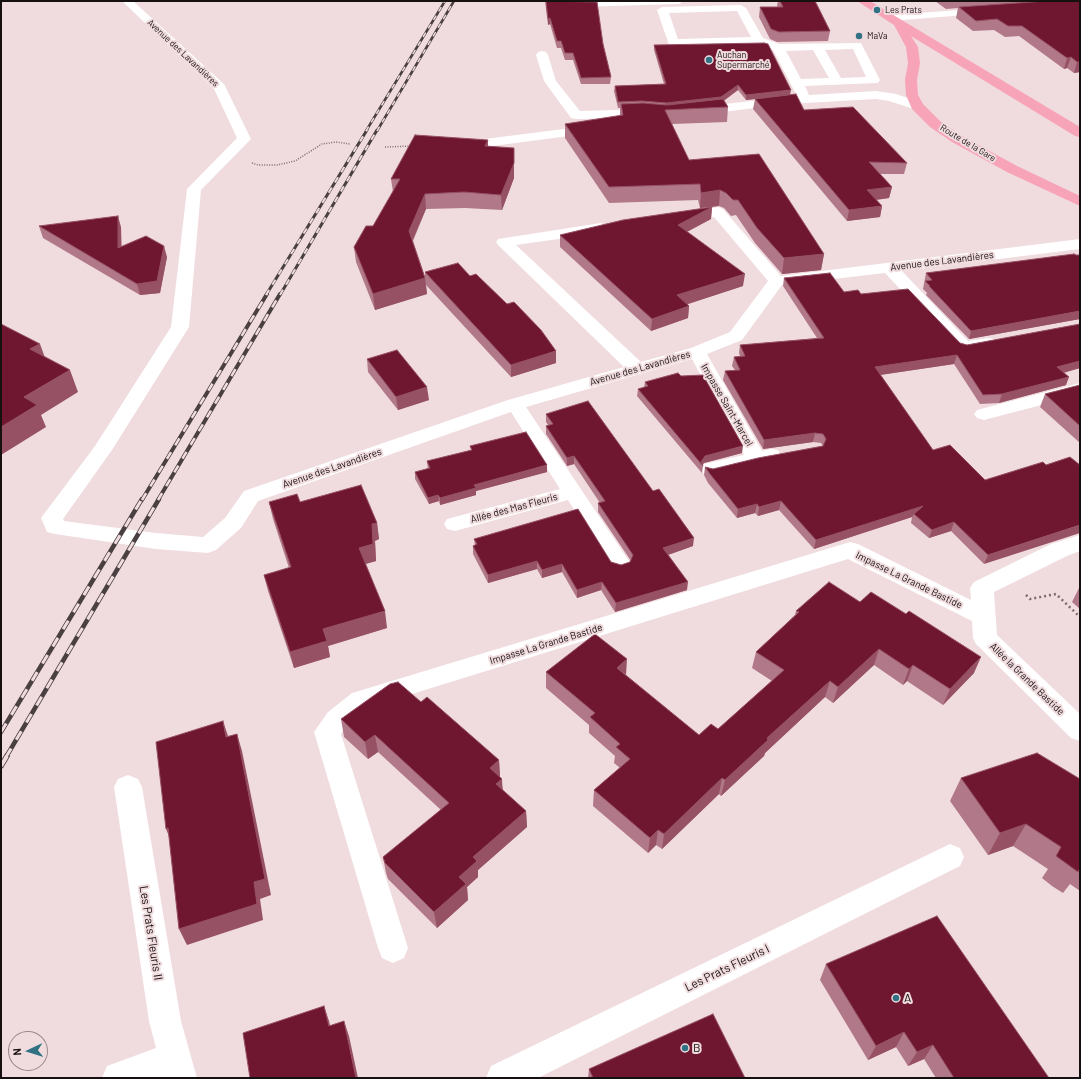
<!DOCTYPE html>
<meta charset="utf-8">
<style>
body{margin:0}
#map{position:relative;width:1081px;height:1079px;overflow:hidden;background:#f0dbde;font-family:Barlow,sans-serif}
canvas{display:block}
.frame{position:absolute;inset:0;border:2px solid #171011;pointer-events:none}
.north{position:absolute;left:8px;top:1031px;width:40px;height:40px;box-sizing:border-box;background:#f0dbde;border:1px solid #998a8c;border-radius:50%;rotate:266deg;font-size:11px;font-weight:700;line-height:16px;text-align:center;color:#171011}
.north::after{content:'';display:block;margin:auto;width:14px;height:18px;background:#307284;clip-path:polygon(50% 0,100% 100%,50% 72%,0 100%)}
</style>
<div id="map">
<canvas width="1081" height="1079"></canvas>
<div class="frame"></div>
<div class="north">N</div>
</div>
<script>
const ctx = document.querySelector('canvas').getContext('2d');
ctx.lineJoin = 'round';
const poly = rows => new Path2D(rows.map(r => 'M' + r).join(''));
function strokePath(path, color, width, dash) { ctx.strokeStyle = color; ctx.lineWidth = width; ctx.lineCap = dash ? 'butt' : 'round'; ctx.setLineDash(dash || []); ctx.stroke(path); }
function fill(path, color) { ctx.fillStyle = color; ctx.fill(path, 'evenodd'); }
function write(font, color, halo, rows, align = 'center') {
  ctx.font = font + ' Barlow,sans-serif'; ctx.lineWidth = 4; ctx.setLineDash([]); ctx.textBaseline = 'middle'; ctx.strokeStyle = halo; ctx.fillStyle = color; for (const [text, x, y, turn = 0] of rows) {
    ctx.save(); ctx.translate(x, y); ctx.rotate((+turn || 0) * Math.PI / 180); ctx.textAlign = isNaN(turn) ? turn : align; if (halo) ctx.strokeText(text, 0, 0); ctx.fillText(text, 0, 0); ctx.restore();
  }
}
strokePath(poly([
 [385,147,412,146],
 [252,163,258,165,277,165,295,161,322,144,336,142,350,144]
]), '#7b6d6f', 1.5, [1, 1.5]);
strokePath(poly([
 [1026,595,1030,599,1056,594,1080,617]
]), '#7b6d6f', 2.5, [2, 3]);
fill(poly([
 [122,1,133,1,224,84,251,139,201,190,189,327,112,450,63,519,64,521,156,533,203,537,225,518,244,491,508,400,624,367,498,245,496,242,498,239,601,223,606,225,609,228,606,231,601,233,516,245,641,362,691,348,730,332,768,281,714,217,683,222,678,220,675,217,678,214,718,207,723,209,781,276,1080,239,1080,249,902,271,968,341,988,338,994,339,997,343,994,347,964,352,958,351,885,273,782,285,742,340,707,354,762,451,771,449,778,450,781,455,778,460,711,476,704,474,701,469,704,464,744,455,692,359,526,407,631,564,628,570,620,572,612,570,568,500,455,531,447,529,444,524,447,519,560,489,511,412,258,501,241,528,216,550,208,553,156,549,55,534,47,532,41,518,95,446,171,327,187,189,237,138,214,89,122,1],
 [572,1,684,1,679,4,579,7,575,6,572,1],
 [741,5,746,8,763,38,779,44,861,43,880,80,878,83,805,86,809,95,876,91,896,94,922,103,923,106,922,109,917,110,889,101,876,99,788,104,698,115,693,114,691,111,693,108,698,107,797,96,773,50,757,44,669,45,657,10,662,7,741,5],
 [737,11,751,37,678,39,669,13,737,11],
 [853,49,866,77,841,78,825,50,853,49],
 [813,50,829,78,801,79,786,51,813,50],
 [987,8,991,9,992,11,991,13,890,21,884,18,890,15,987,8],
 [542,51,546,52,548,55,556,81,580,111,650,109,655,110,657,113,655,116,650,117,576,119,571,118,544,81,536,55,538,52,542,51],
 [595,125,600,126,602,129,600,132,485,147,480,146,478,143,480,140,485,139,595,125],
 [1080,383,1080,395,984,420,977,418,974,414,977,410,1080,383],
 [1080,535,1080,551,1067,556,994,592,997,635,1080,714,1080,741,1071,738,976,644,973,638,972,621,848,559,370,707,346,726,341,734,408,948,404,958,393,963,382,958,378,948,314,732,328,712,352,693,850,542,858,544,971,600,970,588,974,582,1051,544,1080,535],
 [128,775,138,779,142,787,181,1021,197,1078,102,1078,107,1066,156,1048,149,1021,114,787,118,779,128,775],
 [950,844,960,848,964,857,960,866,538,1078,486,1078,491,1066,950,844]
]), '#fff');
fill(poly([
 [857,1,870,1,1080,127,1080,137,1075,136,911,36,918,47,920,63,917,80,918,95,923,104,940,121,962,136,1017,166,1080,196,1080,206,1007,172,952,142,930,127,912,109,906,95,905,80,908,63,906,47,894,25,857,1]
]), '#f7a4b8');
const railFar4 = poly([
 [366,131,445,1],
 [377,131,454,1]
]);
const railFar3 = poly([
 [266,295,367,130],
 [280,295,377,130]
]);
const railFar2 = poly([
 [142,500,267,294],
 [158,500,280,294]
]);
const railFar1 = poly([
 [1,732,142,499],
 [6,757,159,499]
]);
const rail = poly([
 [1,766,7,756]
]);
strokePath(railFar4, '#4a4041', 2.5);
strokePath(railFar3, '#4a4041', 3);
strokePath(railFar2, '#4a4041', 4);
strokePath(railFar1, '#4a4041', 4.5);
strokePath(rail, '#4a4041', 5.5);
strokePath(railFar4, '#f0dbde', 1.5, [5]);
strokePath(railFar3, '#f0dbde', 2, [6]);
strokePath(railFar2, '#f0dbde', 2.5, [8]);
strokePath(railFar1, '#f0dbde', 3, [10]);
strokePath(rail, '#f0dbde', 4, [12]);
fill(poly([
 [545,1,575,1,603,44,611,77,610,84,581,84,573,60,565,60,561,48,557,48,550,24,548,25],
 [778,1,815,1,830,31,828,41,777,42,770,39,759,17,760,7,778,7,777,6],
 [935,1,1080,1,1080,72,1074,73,1067,68,1064,69,1019,36,1005,37,994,30,973,31,956,18,958,8,946,9],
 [654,45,790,95,804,110,907,163,904,174,880,174,892,187,889,198,877,200,882,206,880,217,847,221,753,109,755,99,746,100,738,90,724,100,728,107,727,122,672,124,689,160,824,254,821,270,782,274,755,243,736,215,731,216,724,208,719,206,700,208,698,200,609,203,565,138,565,124,620,116,620,108,618,108,614,91,615,86,664,84,654,50],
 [488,140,488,146,514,163,514,178,502,210,465,208,426,209,413,241,425,277,425,272,470,276,556,363,511,377,426,285,427,294,375,310,356,262,354,247,373,226,393,192,391,179],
 [712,207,711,219,687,232,743,286,687,304,689,306,688,318,651,331,560,247,560,235],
 [39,226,121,227,121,247,167,257,160,293,140,295,43,238],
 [1076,255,1080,255,1080,319,969,339,926,295,927,293,923,289,926,273],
 [784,278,844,292,861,294,960,343,967,345,1080,324,1080,368,1064,373,1066,385,999,403,980,404,954,364,880,375,933,450,985,480,1043,462,984,564,951,531,929,538,911,523,912,517,814,549,779,510,758,516,755,513,737,518,708,483,704,475,705,467,713,469,823,446,821,443,813,442,763,449,723,380,725,371,735,370,732,366,734,357,740,356,739,353,740,345,817,338,783,286],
 [367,359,429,400,398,410,368,372],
 [645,382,742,453,704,463,702,465,703,466,702,473,637,396,638,389,644,388],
 [1080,385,1080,443,1040,407,1045,394],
 [546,414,693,546,668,555,687,590,615,612,601,590,577,598,562,572,542,578,537,569,488,583,473,554,473,546,475,545,474,539,611,562,621,565,630,562,631,561,598,512,598,503,600,503,574,464,567,466,546,434,546,426,548,425,546,422],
 [470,446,547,472,476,491,476,495,440,505,439,501,429,504,415,479,415,472,428,469,427,461,471,450],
 [269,502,300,502,377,523,379,539,375,541,376,561,365,564,387,628,328,646,330,657,294,668,268,591,264,575,289,568,273,519],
 [1080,586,1080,609,1072,602],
 [796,611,974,673,943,705,907,681,903,685,874,665,833,703,825,697,765,753,764,756,721,796,719,794,662,849,656,845,648,853,593,806,594,790,620,768,614,763,615,756,589,733,589,725,546,688,546,672,699,735,718,729,772,681,752,668,756,652,795,615],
 [421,702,499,760,500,777,503,790,526,811,527,827,478,870,478,877,467,887,468,900,437,928,388,879,386,873,383,857,441,810,378,752,368,759,344,737,341,719],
 [961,778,1080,779,1080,891,1070,884,1063,893,1052,886,1042,878,1048,869,1013,846,988,855,950,801],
 [826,964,1049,1078,936,1078,924,1059,908,1066,896,1047,868,1060,820,980],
 [589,1069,745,1078,588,1078]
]), '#b07888');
fill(poly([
 [550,18,550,24,548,25,548,19],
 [1071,57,1067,68,1064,69,1067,58],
 [1077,62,1080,62,1080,72,1074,73],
 [738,85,738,90,721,103,666,108,666,103],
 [791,90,790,95,746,100,746,95],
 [488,140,488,154,485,146],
 [514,148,514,178,502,210,501,195],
 [892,187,889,198,864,201,867,190],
 [720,190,719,206,700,208,701,193],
 [425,194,426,209,410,246,409,231],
 [882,206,880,217,847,221,849,210],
 [712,207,711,219,677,237,678,225],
 [118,216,121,227,122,260,118,248],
 [164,246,167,257,160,293,140,295,137,284],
 [824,254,821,270,782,274,784,258],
 [745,274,743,286,676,308,677,295],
 [425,278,427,294,375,310,373,294],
 [689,306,688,318,651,331,652,319],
 [1080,311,1080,319,969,339,971,331],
 [40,344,48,366,30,349],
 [556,351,556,363,511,377,511,365],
 [957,355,954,364,873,376,875,367],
 [1080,361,1080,368,1054,375,1057,367],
 [70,370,78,392,41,415,46,427,1,455,1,427,24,397],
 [1069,377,1066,385,999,403,1002,394],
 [427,387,429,400,398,410,396,397],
 [815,433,813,442,763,449,764,440],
 [743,446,742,453,704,463,702,465,701,462,705,456],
 [574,456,574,464,567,466,567,458],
 [547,465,547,472,476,491,476,495,440,505,440,498,474,485],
 [438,495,439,501,429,504,428,498],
 [781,501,779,510,758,516,759,507],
 [757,504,755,513,737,518,738,509],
 [923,506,914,514,912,517,814,549,816,540],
 [954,522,951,531,929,538,932,530],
 [377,523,379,539,375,541,376,561,362,565,359,548,372,524],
 [1080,525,1080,533,984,564,988,555],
 [694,538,693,546,662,557,663,548],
 [537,561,537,569,488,583,488,575],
 [562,564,562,572,542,578,542,570],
 [602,582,601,590,577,598,577,590],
 [688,582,687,590,615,612,616,603],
 [385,611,387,628,328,646,330,657,294,668,290,652,323,629],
 [879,649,874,665,833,703,838,687],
 [981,657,974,673,943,705,950,689],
 [627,659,626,675,617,668],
 [913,665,907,681,903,685,909,669],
 [830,681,825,697,765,753,764,756,721,796,725,780,767,738],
 [223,721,229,739,226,737],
 [237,734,242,751,271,895,260,899,263,920,187,945,179,929,254,882],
 [375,735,378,752,368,759,365,742],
 [499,760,500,777,490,768],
 [722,778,719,794,662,849,664,834],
 [502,779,503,796,496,784],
 [526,811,527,827,478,870,478,877,467,887,468,900,437,928,434,912,473,857],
 [1026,824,1013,846,988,855,1000,833],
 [168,828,173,846,166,829],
 [658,830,656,845,648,853,650,838],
 [324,1006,329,1021,334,1042,329,1026],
 [344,1021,349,1036,358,1078,356,1078],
 [904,1032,896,1047,868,1060,876,1046],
 [933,1045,924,1059,908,1066,917,1052]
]), '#965165');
const building = poly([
 [546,1,597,2,603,44,611,77,581,78,573,53,565,53,561,41,557,41,550,18,548,19,546,1],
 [780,1,815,1,830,31,779,32,771,29,760,7,783,7,780,1],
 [1046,1,1080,1,1080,62,1077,62,1071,57,1067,58,1022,26,1008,26,997,19,976,21,959,7,1046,1],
 [764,43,768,44,791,90,746,95,738,85,721,97,666,103,642,101,618,102,615,86,666,84,654,45,764,43],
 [796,94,804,110,853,107,907,163,869,162,892,187,867,190,882,206,849,210,755,99,796,94],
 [723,99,728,107,665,110,689,160,759,154,824,254,784,258,757,228,738,200,733,200,726,193,720,190,701,193,700,184,609,187,565,124,623,115,621,104,643,103,667,105,723,99],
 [415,135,488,140,485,146,514,148,514,163,501,195,464,192,425,194,409,231,425,278,373,294,354,247,366,226,373,226,400,179,391,179,415,135],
 [712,207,678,225,745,274,677,295,689,306,652,319,560,235,623,220,712,207],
 [118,216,118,248,146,236,164,246,157,281,137,284,39,226,118,216],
 [1074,254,1076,255,1080,255,1080,311,971,331,929,286,930,286,925,281,932,280,926,273,1074,254],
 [458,263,470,276,476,274,507,304,514,302,541,330,556,351,511,365,425,272,458,263],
 [830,273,844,292,858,290,861,294,908,289,960,343,967,345,1080,324,1080,361,1057,367,1069,377,1002,394,983,395,957,355,875,367,933,450,950,445,985,480,1043,462,1046,465,1070,457,1080,465,1080,525,988,555,954,522,932,530,914,514,923,506,816,540,781,501,759,507,757,504,738,509,710,474,705,467,713,469,758,458,823,446,826,439,823,434,815,433,764,440,725,371,740,370,734,357,745,356,740,345,824,338,784,278,830,273],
 [1,324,40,344,30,349,70,370,24,397,37,405,1,427,1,324],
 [397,350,427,387,396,397,367,359,397,350],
 [678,373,681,376,703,375,743,446,705,456,701,462,703,466,638,389,648,386,645,382,678,373],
 [1080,385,1080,426,1045,394,1080,385],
 [588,401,653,491,659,489,694,538,663,548,688,582,616,603,602,582,577,590,562,564,542,570,537,561,488,575,473,546,477,544,474,539,578,509,611,562,621,565,630,562,633,555,598,503,605,501,574,456,567,458,546,426,553,424,546,414,588,401],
 [526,432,547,465,474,485,476,488,440,498,438,495,428,498,415,472,430,468,427,461,472,450,470,446,526,432],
 [361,485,377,523,372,524,373,544,359,548,385,611,323,629,327,641,290,652,264,575,291,567,269,502,297,494,300,502,361,485],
 [829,582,860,602,871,592,906,614,909,611,981,657,950,689,913,665,909,669,879,649,838,687,830,681,767,738,768,740,725,780,722,778,664,834,658,830,650,838,594,790,630,759,616,747,620,744,590,717,595,713,546,672,595,634,627,659,617,668,699,735,711,724,718,729,784,670,756,652,799,612,796,611,829,582],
 [398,682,421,702,427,697,499,760,490,768,502,779,496,784,526,811,473,857,477,861,459,877,466,884,434,912,385,863,383,857,449,803,375,735,365,742,341,719,390,684,398,682],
 [223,721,226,737,237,734,265,879,254,882,257,904,179,929,168,828,166,829,156,742,223,721],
 [1037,753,1080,779,1080,868,1078,872,1056,856,1061,847,1026,824,1000,833,961,778,1037,753],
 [937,916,1049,1078,954,1078,933,1045,917,1052,904,1032,876,1046,826,964,937,916],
 [324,1006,329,1026,344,1021,356,1078,250,1078,243,1033,324,1006],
 [713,1014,745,1078,593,1078,589,1069,713,1014]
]);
fill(building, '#6f1631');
strokePath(building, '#965165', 1);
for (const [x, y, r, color] of [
 [877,10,4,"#307284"],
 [859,36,4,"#307284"],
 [709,60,4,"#307284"],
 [896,998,4,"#307284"],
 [685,1048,4,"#307284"]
]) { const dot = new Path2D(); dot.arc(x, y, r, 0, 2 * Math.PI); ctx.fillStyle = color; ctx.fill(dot); strokePath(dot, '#f0dbde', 1.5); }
write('9px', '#171011', '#f0dbde', [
 ["Les Prats",885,10],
 ["MaVa",867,36],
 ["Auchan",717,55],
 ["Supermarché",717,65]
], 'left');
write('9px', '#171011', '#f0dbde', [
 ["Avenue des Lavandières",183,53,43],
 ["Route de la Gare",968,143,31]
]);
write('10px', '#171011', '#f0dbde', [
 ["Avenue des Lavandières",942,261,-7],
 ["Avenue des Lavandières",640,368,-16],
 ["Impasse Saint-Marcel",727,405,60],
 ["Avenue des Lavandières",332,468,-19],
 ["Allée des Mas Fleuris",514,508,-15],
 ["Impasse La Grande Bastide",909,580,26],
 ["Impasse La Grande Bastide",546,644,-17],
 ["Allée la Grande Bastide",1027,679,44]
]);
write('12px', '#171011', '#f0dbde', [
 ["Les Prats Fleuris II",151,933,81],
 ["Les Prats Fleuris I",727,968,-26]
]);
write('12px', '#171011', '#f0dbde', [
 ["A",904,998],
 ["B",693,1048]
], 'left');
</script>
